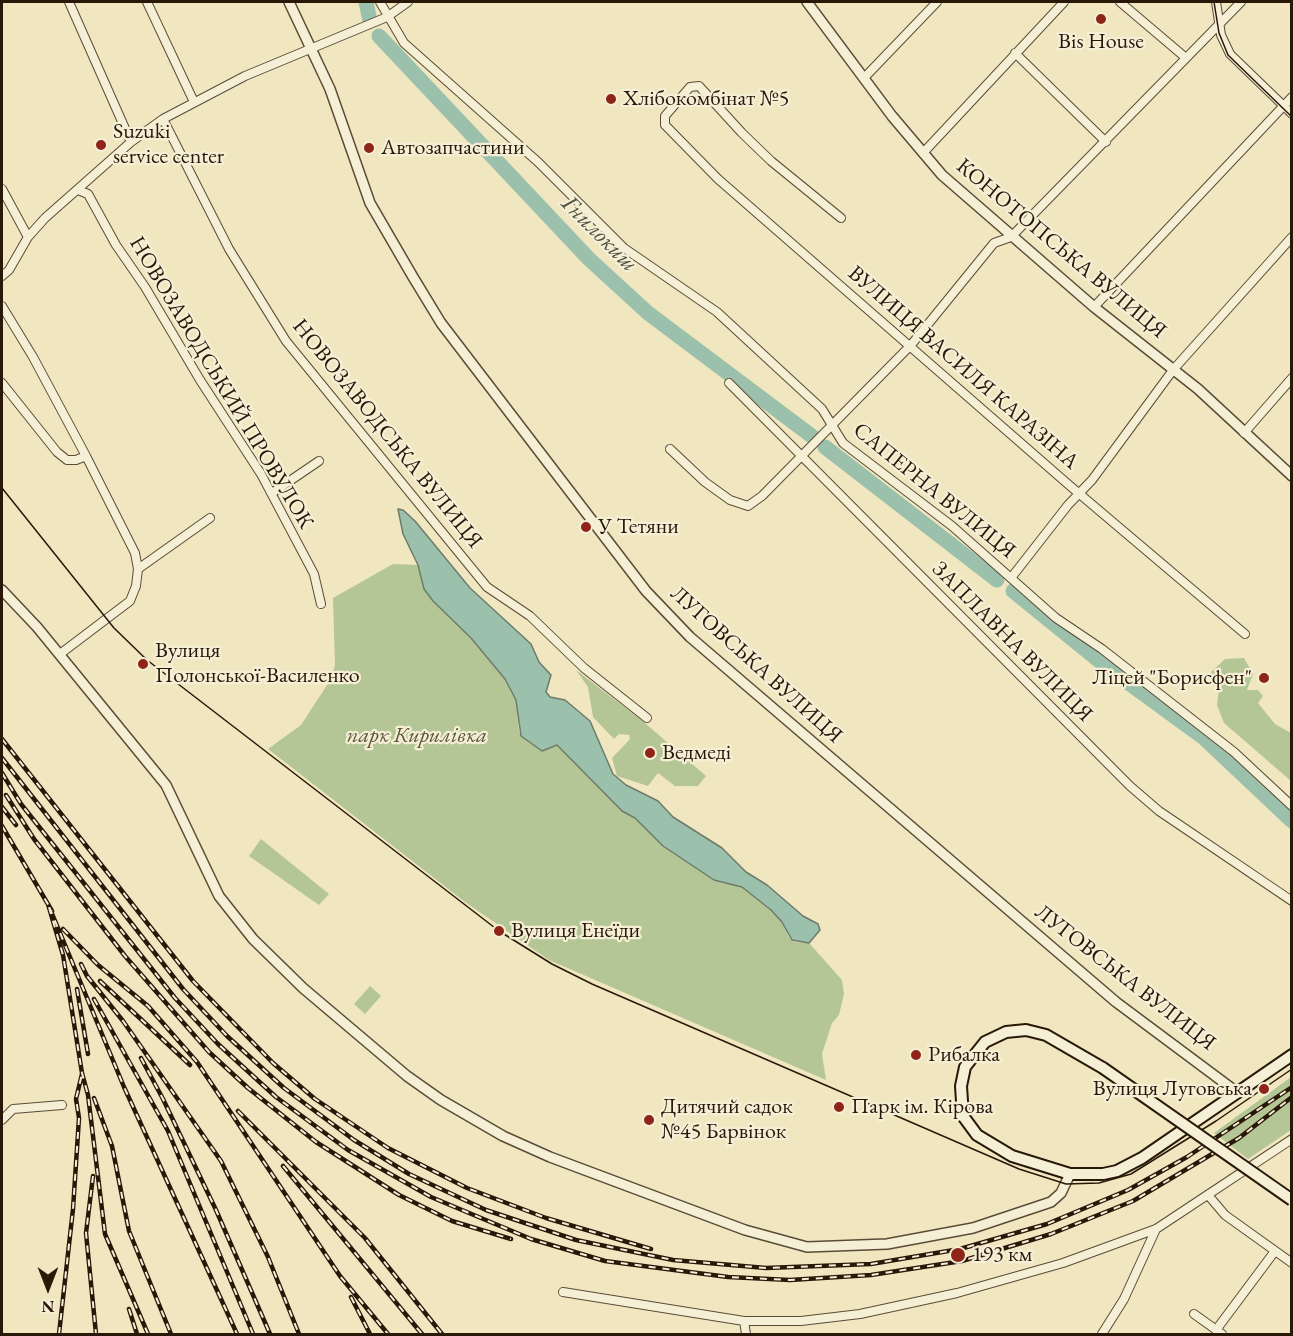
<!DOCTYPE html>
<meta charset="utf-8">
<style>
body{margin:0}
#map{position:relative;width:1293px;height:1336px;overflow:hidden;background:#f0e6c0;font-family:"EB Garamond",serif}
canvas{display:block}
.frame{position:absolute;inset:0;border:3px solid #291708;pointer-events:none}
.north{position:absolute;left:18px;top:1258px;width:60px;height:60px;-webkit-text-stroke:4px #f5efd6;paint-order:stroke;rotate:180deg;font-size:16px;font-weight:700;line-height:24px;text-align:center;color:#291708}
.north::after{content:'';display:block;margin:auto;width:21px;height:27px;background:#291708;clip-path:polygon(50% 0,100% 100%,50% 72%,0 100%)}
</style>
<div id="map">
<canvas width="1293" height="1336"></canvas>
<div class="frame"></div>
<div class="north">N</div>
</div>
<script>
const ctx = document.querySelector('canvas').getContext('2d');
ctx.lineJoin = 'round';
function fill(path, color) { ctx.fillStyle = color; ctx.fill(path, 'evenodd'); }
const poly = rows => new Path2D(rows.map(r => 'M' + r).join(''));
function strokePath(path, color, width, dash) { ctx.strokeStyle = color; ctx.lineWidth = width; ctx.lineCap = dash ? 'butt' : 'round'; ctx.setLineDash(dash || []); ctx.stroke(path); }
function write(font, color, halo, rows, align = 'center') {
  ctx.font = font + ' "EB Garamond",serif'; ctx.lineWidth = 4.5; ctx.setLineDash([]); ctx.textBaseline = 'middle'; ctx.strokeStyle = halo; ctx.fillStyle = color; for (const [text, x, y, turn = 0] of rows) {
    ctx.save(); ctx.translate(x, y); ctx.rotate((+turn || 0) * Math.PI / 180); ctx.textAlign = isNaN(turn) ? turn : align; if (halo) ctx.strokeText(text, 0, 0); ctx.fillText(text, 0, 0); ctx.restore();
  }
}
fill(poly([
 [393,564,418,565,424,589,433,601,471,638,505,679,516,700,519,732,557,745,622,811,635,818,663,846,714,880,742,887,767,906,782,922,789,937,795,942,809,943,842,980,844,994,839,1015,832,1023,822,1054,826,1080,549,960,465,902,268,749,301,725,331,679,335,665,333,598],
 [1244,658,1253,674,1247,690,1258,690,1263,696,1258,703,1275,724,1291,733,1291,781,1224,723,1217,705,1219,688,1211,672,1225,659],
 [576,670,645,723,706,776,698,786,675,786,658,773,648,786,617,776,612,758,630,739,629,735,619,734,614,739,593,717,588,687],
 [261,839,329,894,319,905,249,856],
 [370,986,381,996,365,1014,354,1004],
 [1291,1077,1291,1130,1248,1159,1214,1133]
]), '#b5c696');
const water = poly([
 [398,509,403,510,415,521,470,588,531,644,539,662,551,675,546,692,550,697,565,700,590,721,613,774,626,785,658,801,673,817,722,848,746,872,767,885,803,916,818,924,820,930,809,943,792,940,782,922,771,910,742,887,714,880,663,846,635,818,622,811,557,745,542,751,521,736,516,700,505,679,471,638,433,601,424,589,418,565,403,534,398,509]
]);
fill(water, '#9bc0ac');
strokePath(water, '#6d7c6a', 1.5);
strokePath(poly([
 [366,2,370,21],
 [379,36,589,259,648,313,813,437],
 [825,447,997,580],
 [1013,591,1108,668,1204,738,1292,821]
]), '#9bc0ac', 15);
const minor = poly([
 [69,2,131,142],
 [147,2,194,102],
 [380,2,404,43,538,162,624,248,717,312,822,409,843,443,952,526,1056,618,1102,649,1234,752,1292,806],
 [1120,2,1186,58],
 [1216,2,1221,35,1230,54,1292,114],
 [1015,53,1106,142],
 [864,78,937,2],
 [163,119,229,249,286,341,487,587,530,616,584,668,647,718],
 [923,153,1064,2],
 [2,189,28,237],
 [78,190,88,194,116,245,145,287,200,380,261,474,314,574,321,604],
 [841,218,771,161,742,133,699,86,690,87,665,116,665,125,718,179,1069,485,1245,634],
 [2,276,9,270,28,237,45,218,131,142,163,119,245,76,387,17,408,2],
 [2,306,33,357,86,456,135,553,138,569,136,586,130,601,60,654],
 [1094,307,1292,97],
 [2,383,57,452,67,460,76,460,86,456],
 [729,383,1130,786,1159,811,1292,901],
 [1244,433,1292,378],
 [670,449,705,482,730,500,748,506,762,496,911,345,994,243,1011,237,1241,2],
 [272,493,319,461],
 [138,569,210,518],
 [1011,578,1068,505,1092,480,1173,370,1292,237],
 [2,1120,13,1109,62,1105],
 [1208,1195,1225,1215,1292,1263],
 [563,1292,744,1321,801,1321,860,1314,957,1293,1063,1263,1156,1229,1292,1139],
 [1194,1314,1222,1334],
 [744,1321,746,1334],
 [1216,1330,1275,1251],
 [1102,1334,1124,1299,1156,1229]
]);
const tertiary = poly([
 [289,2,330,89,370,203,413,277,441,323,646,591,690,637,1116,1002,1238,1093],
 [807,2,892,116,942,175,1094,307,1198,389,1292,476],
 [2,590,37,627,166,785,219,896,253,939,303,988,407,1076,441,1100,503,1136,550,1157,745,1230,807,1247,887,1244,973,1228,1051,1202,1061,1193,1070,1174]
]);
const secondary = poly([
 [1103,1068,1046,1035,1026,1030,1006,1032,985,1042,965,1067,961,1086,963,1116,977,1135,1012,1156,1070,1174,1103,1174,1117,1171,1142,1158,1292,1055]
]);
strokePath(minor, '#5b4b36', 10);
strokePath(tertiary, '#5b4b36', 12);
strokePath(secondary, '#291708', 14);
strokePath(minor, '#f5efd6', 8);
strokePath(tertiary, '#f5efd6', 9);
strokePath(secondary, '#f5efd6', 10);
strokePath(poly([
 [1214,2,1219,33,1228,55,1292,117],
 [2,488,114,628,147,660,499,931,552,964,592,984,1019,1169,1066,1184,1099,1183,1131,1174,1216,1121,1292,1069]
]), '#291708', 1.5);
const rail = poly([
 [2,739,193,981,273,1063,315,1099,388,1148,467,1188,546,1218,651,1249],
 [2,758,183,989,227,1036,284,1088,354,1140,409,1174,486,1210,576,1240,673,1260,766,1268,871,1264,960,1249,1047,1224,1128,1190,1187,1157,1292,1087],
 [2,773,21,804,175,998,218,1044,276,1097,348,1150,431,1197,531,1239,605,1261,728,1277,790,1280,871,1275,962,1261,1051,1234,1133,1201,1239,1138,1292,1097],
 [6,795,34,839,125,956,209,1052,248,1088,316,1142,399,1195,452,1221,511,1239],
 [2,807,16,825],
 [2,826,52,911],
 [63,929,98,965,148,1006,197,1062,340,1276,388,1334],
 [81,964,87,976,123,1021,221,1161,268,1257,299,1334],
 [100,981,190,1065],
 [77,989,88,1054],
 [94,999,168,1131,253,1334],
 [141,1058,163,1099,216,1210,270,1334],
 [94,1098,112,1146,129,1231,171,1334],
 [238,1111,365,1238,442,1334],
 [283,1166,422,1334],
 [93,1176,86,1233,96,1334],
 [351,1297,370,1334],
 [129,1309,137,1334],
 [59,1334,73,1209,79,1118,76,1099,82,1074],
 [148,1334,105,1234,88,1095,82,1073,63,955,48,904,124,1087,237,1334]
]);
strokePath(rail, '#291708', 4.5);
strokePath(rail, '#f5efd6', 2, [7]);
const secondaryBridge = poly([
 [1103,1068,1292,1200]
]);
strokePath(secondaryBridge, '#291708', 14, []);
strokePath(secondaryBridge, '#f5efd6', 10);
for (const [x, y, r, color] of [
 [1101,19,6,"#8f2418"],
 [611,99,6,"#8f2418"],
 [101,145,6,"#8f2418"],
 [369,148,6,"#8f2418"],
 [586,527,6,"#8f2418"],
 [143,664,6,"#8f2418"],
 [1264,678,6,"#8f2418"],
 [650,753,6,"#8f2418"],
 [499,931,6,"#8f2418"],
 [916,1055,6,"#8f2418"],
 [1264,1089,6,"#8f2418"],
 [839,1107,6,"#8f2418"],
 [649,1120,6,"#8f2418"],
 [958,1255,8,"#8f2418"]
]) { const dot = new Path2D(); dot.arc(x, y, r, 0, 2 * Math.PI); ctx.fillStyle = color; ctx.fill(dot); strokePath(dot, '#f5efd6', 2); }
write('22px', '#291708', '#f5efd6', [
 ["Bis House",1101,42,"center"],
 ["Хлібокомбінат №5",623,99],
 ["Suzuki",113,132],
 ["service center",113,157],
 ["Автозапчастини",381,148],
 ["У Тетяни",598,527],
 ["Вулиця",155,651],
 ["Полонської-Василенко",155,676],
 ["Ліцей \"Борисфен\"",1252,678,"right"],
 ["Ведмеді",662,753],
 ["Вулиця Енеїди",511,931],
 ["Рибалка",928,1055],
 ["Вулиця Луговська",1252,1089,"right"],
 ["Дитячий садок",661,1107],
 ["№45 Барвінок",661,1132],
 ["Парк ім. Кірова",851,1107],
 ["193 км",972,1255]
], 'left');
write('22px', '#291708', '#f5efd6', [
 ["КОНОТОПСЬКА ВУЛИЦЯ",1061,249,40],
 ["ВУЛИЦЯ ВАСИЛЯ КАРАЗІНА",963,368,41],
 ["НОВОЗАВОДСЬКИЙ ПРОВУЛОК",221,383,59],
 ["НОВОЗАВОДСЬКА ВУЛИЦЯ",387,434,51],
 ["САПЕРНА ВУЛИЦЯ",934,491,39],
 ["ЗАПЛАВНА ВУЛИЦЯ",1012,642,45],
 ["ЛУГОВСЬКА ВУЛИЦЯ",756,665,42],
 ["ЛУГОВСЬКА ВУЛИЦЯ",1125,978,38]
]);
write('italic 22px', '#5a543a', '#f5efd6', [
 ["парк Кирилівка",417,736]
]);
write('italic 24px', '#515241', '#f5efd6', [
 ["Гнилокиш",599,234,45]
]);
</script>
